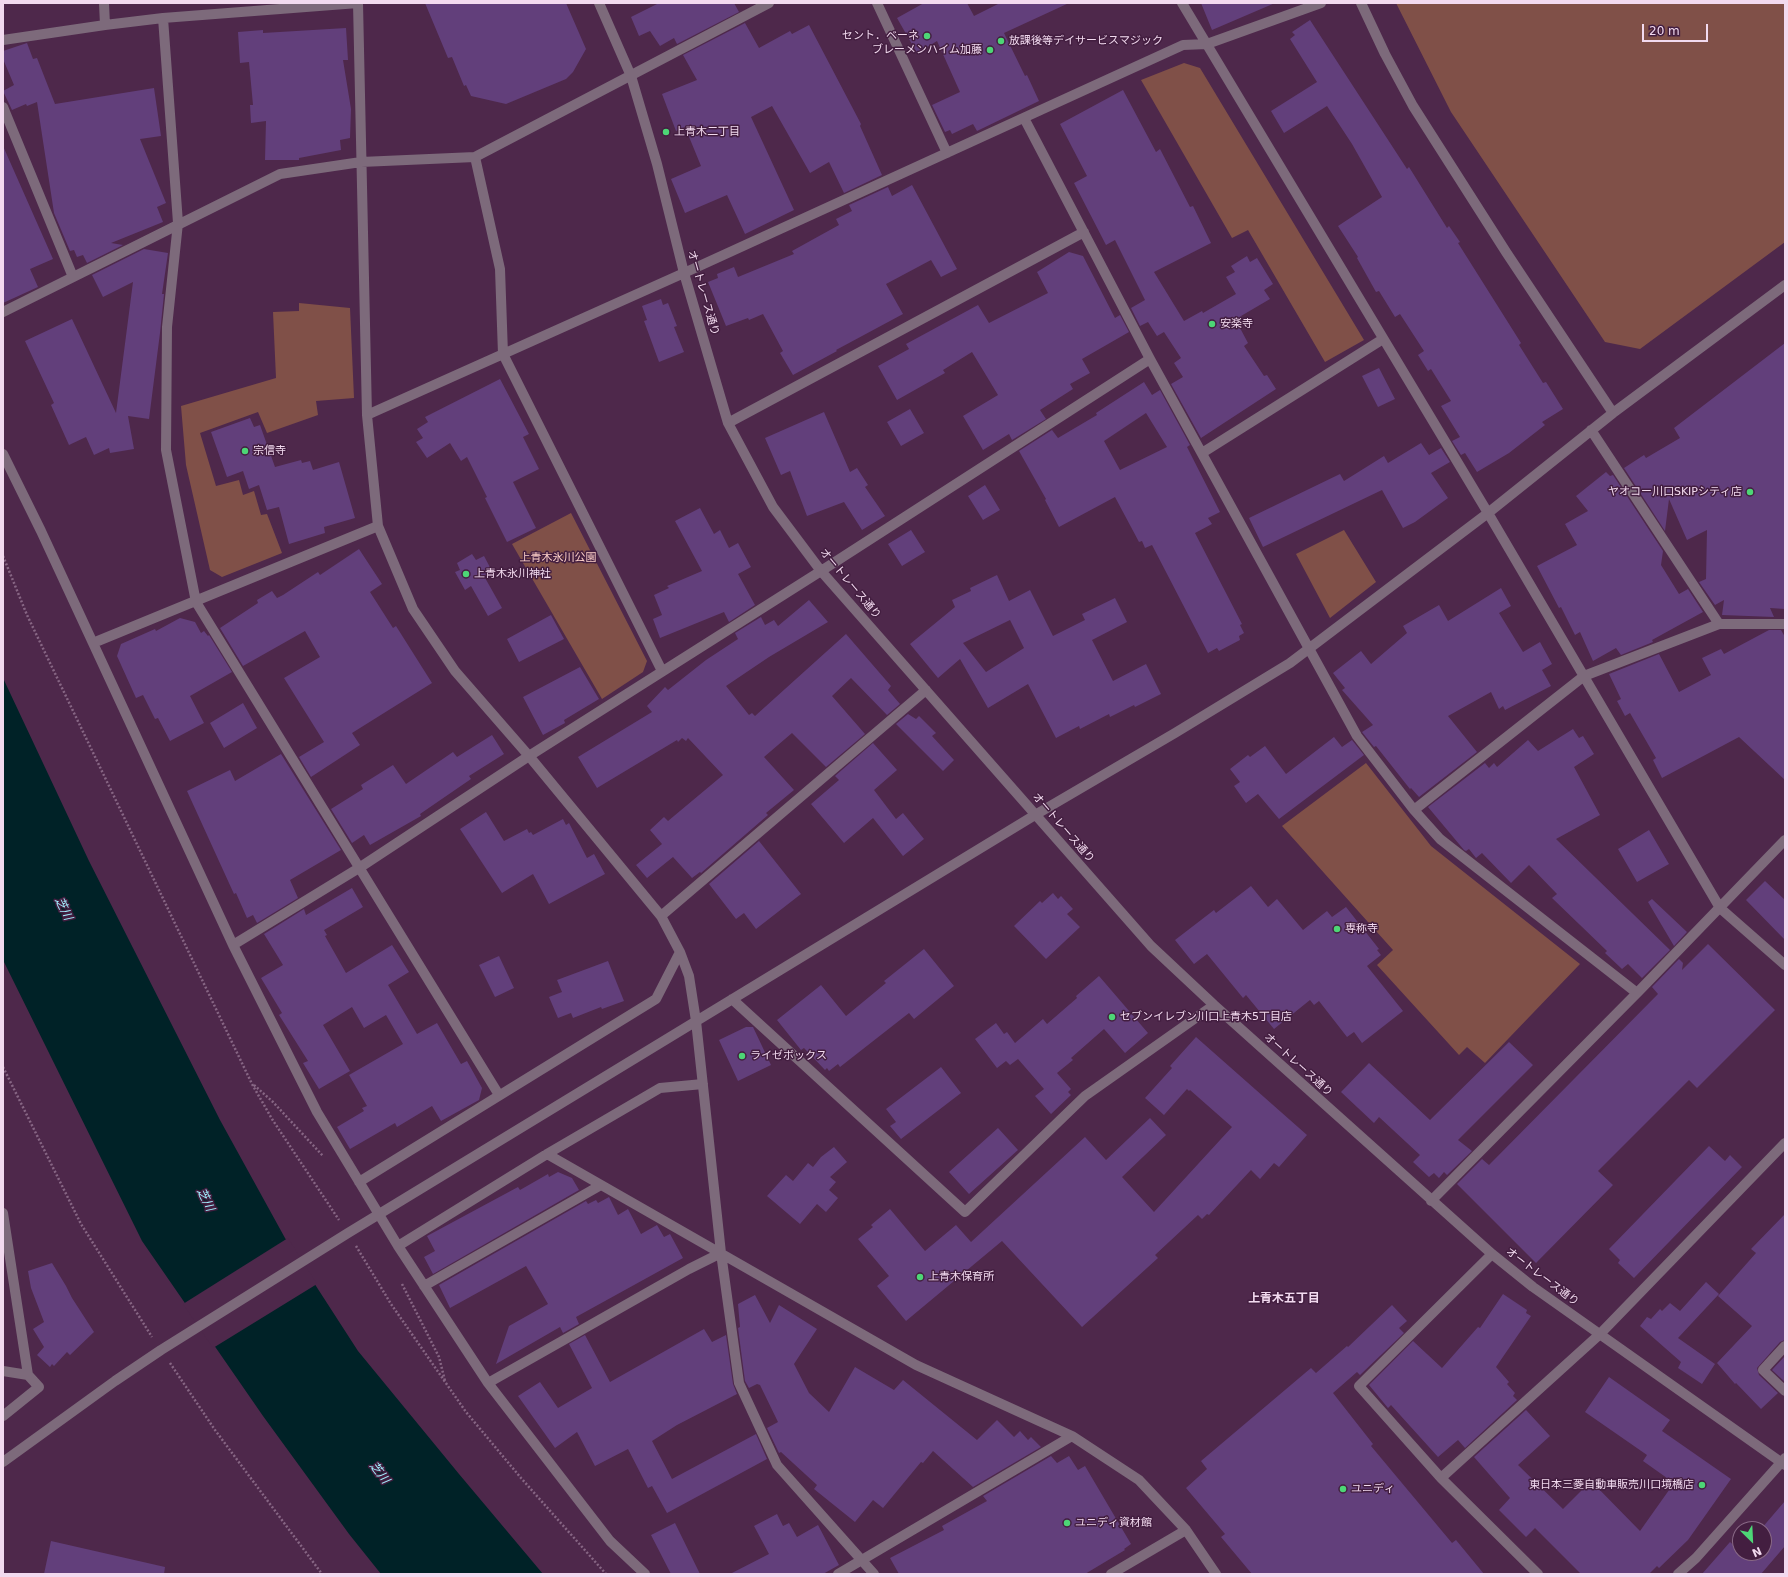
<!DOCTYPE html>
<meta charset="utf-8">
<style>
body{margin:0}
#map{position:relative;width:1788px;height:1577px;overflow:hidden;background:#4e284b;font-family:"DejaVu Sans",sans-serif}
canvas{display:block}
.frame{position:absolute;inset:0;border:4px solid #f2daef;pointer-events:none}
.north{position:absolute;left:1732px;top:1521px;width:40px;height:40px;box-sizing:border-box;background:#431e40;border:1px solid #896986;border-radius:50%;rotate:156deg;font-size:11px;font-weight:700;line-height:16px;text-align:center;color:#f2daef}
.north::after{content:'';display:block;margin:auto;width:14px;height:18px;background:#4dd676;clip-path:polygon(50% 0,100% 100%,50% 72%,0 100%)}
.scale{position:absolute;left:1642px;top:24px;width:66px;height:18px;box-sizing:border-box;border:2px solid #f2daef;border-top:0;padding-left:5px;font-size:12px;line-height:14px;white-space:nowrap;color:#f2daef;-webkit-text-stroke:3px #431e40;paint-order:stroke}
</style>
<div id="map">
<canvas width="1788" height="1577"></canvas>
<div class="frame"></div>
<div class="north">N</div>
<div class="scale">20 m</div>
</div>
<script>
const ctx = document.querySelector('canvas').getContext('2d');
ctx.lineJoin = 'round';
function fill(path, color) { ctx.fillStyle = color; ctx.fill(path, 'evenodd'); }
const poly = rows => new Path2D(rows.map(r => 'M' + r).join(''));
function strokePath(path, color, width, dash) { ctx.strokeStyle = color; ctx.lineWidth = width; ctx.lineCap = dash ? 'butt' : 'round'; ctx.setLineDash(dash || []); ctx.stroke(path); }
function write(font, color, halo, rows, align = 'center') {
  ctx.font = font + ' "DejaVu Sans","Noto Sans JP",sans-serif'; ctx.lineWidth = 3; ctx.setLineDash([]); ctx.textBaseline = 'middle'; ctx.strokeStyle = halo; ctx.fillStyle = color; for (const [text, x, y, turn = 0] of rows) {
    ctx.save(); ctx.translate(x, y); ctx.rotate((+turn || 0) * Math.PI / 180); ctx.textAlign = isNaN(turn) ? turn : align; if (halo) ctx.strokeText(text, 0, 0); ctx.fillText(text, 0, 0); ctx.restore();
  }
}
fill(poly([
 [1396,3,1785,3,1785,242,1640,349,1605,342,1451,112],
 [1184,63,1200,68,1364,340,1325,362,1248,230,1232,238,1141,80],
 [299,303,350,308,354,398,316,401,318,415,267,433,258,412,200,433,216,486,239,480,243,495,254,491,261,515,267,514,282,553,222,577,210,570,186,465,181,406,276,378,273,312,299,311],
 [571,513,647,661,643,672,602,699,512,544],
 [1344,530,1376,582,1330,618,1296,554],
 [1366,763,1431,846,1580,964,1485,1063,1467,1047,1459,1055,1377,965,1393,950,1282,826]
]), '#805048');
fill(poly([
 [3,678,89,861,220,1120,285,1238,358,1351,459,1474,543,1574,381,1574,349,1534,263,1416,142,1241,3,960]
]), '#002227');
fill(poly([
 [288,1238,317,1284,213,1348,183,1304]
]), '#4e284b');
fill(poly([
 [425,3,566,3,586,49,573,72,566,79,506,104,471,96,466,85,464,86,452,57,448,58],
 [659,3,734,3,739,12,677,44,674,38,660,46,650,31,639,36,631,17],
 [924,3,967,3,974,16,1000,3,1069,3,1004,33,1025,76,1027,75,1039,101,977,131,973,124,952,134,950,130,945,132,932,105,960,92,937,41,917,53,897,18],
 [1201,3,1275,3,1212,30],
 [1310,20,1407,169,1409,167,1447,228,1449,226,1460,242,1458,243,1521,343,1519,345,1543,383,1546,382,1563,409,1542,422,1545,425,1509,453,1477,472,1465,453,1461,455,1452,441,1460,437,1441,406,1451,401,1431,369,1428,371,1418,355,1424,351,1400,314,1395,317,1379,291,1376,292,1357,258,1358,257,1338,226,1382,197,1352,144,1327,106,1284,133,1271,111,1317,82,1290,39,1295,35,1292,32],
 [745,23,759,48,790,31,792,34,809,25,861,124,860,126,882,175,844,193,829,162,810,173,772,106,751,117,794,210,745,234,727,195,685,213,671,179,701,166,685,127,676,131,662,94,697,80,683,55],
 [346,28,348,60,343,60,351,109,350,138,340,140,341,150,299,158,299,160,265,160,266,121,251,123,250,105,253,105,249,62,240,63,238,32,263,30,263,33],
 [27,43,33,59,37,58,55,104,154,88,161,136,140,139,166,203,157,207,163,222,111,243,123,245,87,263,83,255,77,257,74,250,70,251,54,213,37,102,27,106,26,104,12,110,3,91,14,85,3,59,3,51],
 [1123,90,1156,152,1160,149,1190,207,1193,206,1211,243,1154,272,1184,321,1202,311,1203,313,1236,294,1226,277,1235,272,1231,266,1247,256,1250,262,1257,258,1273,284,1264,290,1270,299,1241,316,1246,324,1240,328,1248,343,1244,346,1264,376,1267,375,1276,389,1201,438,1171,384,1183,377,1174,363,1181,358,1164,332,1157,336,1148,322,1140,326,1131,308,1145,300,1115,240,1106,245,1074,183,1087,176,1060,124],
 [3,146,53,259,30,269,38,287,3,303],
 [912,185,957,269,941,277,931,260,886,284,903,314,836,350,837,351,793,375,780,353,783,351,763,314,749,320,748,318,726,326,708,282,718,278,717,274,734,267,738,277,794,254,792,251,839,225,836,219,852,211,849,205,888,187,892,196],
 [144,249,168,253,162,294,164,294,160,333,149,419,128,416,134,449,110,453,109,448,94,455,86,437,69,445,51,405,54,403,25,341,72,319,116,413,133,282,103,297,92,275],
 [1069,252,1083,256,1115,318,1120,315,1129,332,1082,359,1090,373,1070,384,1073,389,1040,410,1046,419,1012,440,1009,434,983,450,963,416,998,395,972,352,943,370,945,373,897,400,878,366,909,349,906,344,978,305,989,323,1048,293,1037,272],
 [661,299,663,305,668,303,677,326,674,327,684,352,659,362,644,321,647,320,642,306],
 [1785,343,1785,609,1770,608,1774,617,1722,615,1724,600,1715,605,1699,582,1706,579,1707,530,1687,540,1669,499,1665,531,1624,468,1644,455,1646,458,1680,438,1674,428],
 [1379,368,1395,399,1378,407,1362,376],
 [500,379,529,434,523,437,539,469,513,482,536,528,507,542,485,498,487,497,467,457,461,461,450,443,427,458,416,442,423,438,417,429,428,422,425,417],
 [1144,382,1152,395,1160,390,1190,445,1187,447,1220,512,1208,518,1212,524,1195,533,1242,624,1240,625,1244,633,1239,636,1240,640,1219,651,1217,648,1208,653,1152,545,1145,548,1142,541,1139,542,1115,497,1059,527,1045,500,1046,499,1019,451,1052,430,1058,438,1097,415,1096,413],
 [1146,413,1167,447,1120,470,1104,441],
 [910,409,924,433,901,446,887,422],
 [824,412,850,472,857,468,868,485,865,487,885,516,862,530,844,502,807,516,790,471,781,475,765,438],
 [250,418,254,427,260,425,275,467,301,460,302,463,310,461,313,470,339,462,355,518,324,527,325,533,289,544,279,507,267,510,259,485,249,489,243,471,227,477,211,432],
 [1421,443,1429,455,1441,448,1450,462,1431,473,1448,498,1415,522,1403,528,1382,490,1263,547,1249,518,1340,474,1344,481,1384,456,1388,463],
 [1606,472,1610,476,1613,475,1663,551,1661,565,1679,594,1688,589,1703,612,1652,640,1653,642,1621,655,1616,648,1593,661,1580,632,1575,635,1561,607,1559,608,1537,566,1577,545,1565,524,1588,511,1576,496],
 [985,485,1000,510,983,520,968,496],
 [700,508,714,534,720,530,729,548,738,543,751,567,738,574,755,605,729,622,724,612,660,638,653,619,662,615,654,595,669,588,667,586,702,571,675,521],
 [911,530,925,552,902,566,888,544],
 [359,549,382,584,370,592,393,628,396,626,432,683,352,733,360,745,311,777,299,757,324,742,284,678,320,657,305,631,243,666,220,628,258,603,257,600,272,591,277,598,283,595,318,572,320,575],
 [472,554,476,560,484,556,492,571,484,576,502,608,488,616,471,586,465,590,455,572,460,570,457,563],
 [997,575,1009,601,1030,590,1053,636,1085,620,1082,614,1115,598,1127,622,1092,640,1113,681,1146,664,1161,694,1135,707,1134,705,1110,717,1109,714,1080,729,1079,726,1056,738,1028,684,988,708,960,659,938,678,910,644,955,607,952,600,971,591,970,588],
 [1010,620,1024,648,986,672,963,643],
 [1501,588,1511,606,1499,613,1523,652,1540,642,1552,664,1542,670,1551,686,1505,710,1503,706,1499,709,1491,692,1448,716,1477,752,1419,797,1411,788,1410,789,1376,746,1374,747,1362,732,1373,725,1342,690,1345,688,1333,673,1361,651,1371,664,1407,633,1403,626,1439,605,1448,621],
 [809,600,828,622,769,657,726,686,749,715,752,713,755,716,846,634,891,686,888,690,900,704,887,715,851,678,832,696,865,734,826,767,792,733,764,757,794,790,766,813,768,815,701,873,700,872,692,878,673,857,647,878,636,865,662,844,650,830,664,817,668,821,723,775,688,738,686,741,682,738,678,742,677,740,597,788,578,757,652,712,647,706,665,687,668,690,706,660,738,639,735,633,761,617,765,625,774,620,778,626],
 [551,615,564,639,519,662,507,639],
 [180,618,195,622,201,633,204,631,208,636,209,635,232,672,190,696,204,723,170,741,158,718,155,719,143,695,136,698,117,656,121,644,155,629,156,631],
 [1769,630,1781,630,1785,637,1785,780,1739,737,1662,778,1653,760,1656,758,1630,713,1625,716,1617,701,1621,699,1609,674,1659,654,1679,692,1711,675,1702,658,1721,649,1724,654],
 [580,667,599,699,564,720,565,723,543,735,523,697],
 [243,703,257,728,224,748,210,723],
 [908,714,916,719,919,716,936,733,932,736,954,760,943,771,896,724],
 [1573,729,1579,738,1583,736,1594,754,1574,767,1600,815,1556,839,1670,950,1642,978,1628,964,1622,969,1605,953,1607,951,1552,898,1557,894,1529,865,1511,883,1482,853,1476,858,1469,849,1466,851,1464,850,1428,807,1485,763,1489,768,1494,763,1497,767,1528,740,1538,751],
 [492,735,504,754,469,776,471,779,420,814,421,816,370,845,364,835,352,843,331,809,363,789,361,785,393,765,406,784,453,752,457,757],
 [1334,737,1342,747,1352,740,1364,755,1279,819,1258,794,1246,803,1234,786,1240,782,1230,769,1248,755,1250,757,1265,746,1286,774],
 [873,743,897,770,874,790,896,819,903,813,924,839,903,856,873,818,844,843,811,804,839,780,835,776],
 [281,754,341,850,290,880,298,898,257,923,253,915,247,918,236,893,234,894,187,791,230,770,235,781],
 [486,812,504,841,527,829,529,833,531,832,533,835,563,819,566,825,569,823,587,858,594,854,605,874,549,904,533,874,502,893,460,829],
 [1649,830,1669,864,1637,882,1618,849],
 [759,841,801,894,756,929,744,913,736,919,709,884],
 [1765,881,1785,900,1785,940,1746,900],
 [1251,886,1268,907,1277,899,1303,930,1327,911,1332,917,1346,907,1379,949,1377,950,1381,955,1367,966,1403,1011,1362,1043,1354,1032,1347,1037,1319,1001,1314,1005,1310,1000,1274,1029,1246,995,1243,998,1207,954,1194,964,1175,940,1214,910,1216,913],
 [352,888,363,907,324,930,327,935,325,936,346,973,392,945,409,972,388,985,417,1034,437,1023,461,1064,467,1061,482,1088,479,1100,441,1121,432,1106,397,1127,395,1123,350,1149,337,1127,364,1111,362,1108,367,1106,349,1075,403,1044,386,1015,364,1028,352,1007,323,1025,350,1071,319,1089,303,1063,308,1061,279,1015,282,1013,261,978,283,965,264,934,304,909,306,915],
 [1053,893,1058,899,1061,896,1073,909,1067,914,1080,927,1046,959,1014,926,1040,901,1042,903],
 [1652,899,1687,932,1674,946,1648,902],
 [1708,944,1775,1010,1697,1088,1689,1080,1598,1171,1613,1185,1536,1263,1457,1184,1482,1159,1489,1165,1658,994,1652,987,1679,959,1683,963,1682,970],
 [924,949,954,986,914,1019,909,1013,840,1067,838,1064,829,1071,827,1068,825,1070,804,1048,801,1050,777,1020,821,985,846,1016,886,983,884,981],
 [499,956,514,988,495,997,479,965],
 [608,961,624,1001,602,1009,601,1007,573,1018,571,1013,558,1018,549,997,562,992,557,980],
 [1099,976,1148,1033,1125,1053,1104,1029,1071,1058,1073,1060,1057,1073,1071,1089,1068,1092,1071,1095,1051,1114,1035,1096,1044,1089,1018,1059,1010,1065,1006,1061,997,1068,975,1039,996,1023,1004,1034,1007,1032,1015,1043,1043,1019,1047,1024,1077,998,1076,996],
 [746,1027,753,1027,771,1065,738,1081,719,1040],
 [1196,1037,1307,1135,1279,1167,1274,1163,1260,1179,1251,1170,1209,1215,1207,1214,1202,1219,1198,1215,1155,1255,1158,1258,1082,1327,1002,1241,906,1321,877,1286,889,1276,858,1239,873,1227,871,1225,890,1209,925,1251,956,1225,971,1242,1085,1137,1106,1160,1150,1118,1166,1135,1122,1177,1154,1212,1232,1127,1190,1090,1189,1091,1187,1089,1164,1115,1145,1098,1172,1068,1170,1066],
 [1509,1042,1533,1065,1458,1140,1472,1151,1447,1175,1444,1172,1439,1178,1434,1173,1429,1177,1413,1162,1420,1155,1379,1117,1374,1123,1341,1092,1369,1063,1430,1120],
 [941,1067,961,1093,901,1139,890,1126,896,1122,886,1109],
 [998,1128,1018,1150,969,1194,949,1172],
 [1709,1146,1725,1161,1730,1155,1742,1167,1634,1278,1618,1263,1620,1260,1609,1249],
 [834,1147,847,1162,830,1177,836,1182,829,1190,838,1198,826,1212,817,1204,800,1224,767,1196,786,1175,793,1181,808,1163,813,1167,821,1157],
 [558,1172,572,1178,579,1190,433,1274,424,1257,435,1251,427,1236,518,1187,520,1190,548,1174,549,1177],
 [609,1197,618,1215,628,1209,641,1234,657,1225,664,1237,670,1234,683,1258,576,1317,579,1324,563,1333,560,1327,496,1364,509,1326,548,1304,526,1266,450,1308,439,1285,586,1201,588,1204,596,1200,598,1203],
 [1785,1214,1785,1340,1780,1342,1757,1368,1759,1375,1778,1393,1761,1409,1736,1383,1735,1384,1717,1363,1752,1326,1718,1296,1756,1253,1751,1249],
 [52,1263,66,1286,72,1298,94,1332,70,1355,67,1352,54,1366,52,1364,50,1367,37,1355,44,1347,33,1329,44,1322,31,1288,28,1271],
 [1706,1282,1719,1294,1678,1338,1715,1364,1702,1384,1678,1368,1681,1362,1640,1326,1647,1317,1651,1319,1660,1309,1662,1311,1670,1303,1680,1311],
 [1503,1294,1527,1310,1526,1313,1531,1316,1496,1367,1509,1382,1507,1384,1515,1393,1513,1396,1517,1400,1465,1448,1458,1440,1438,1457,1391,1405,1388,1408,1369,1385,1413,1341,1442,1368,1478,1327,1480,1328],
 [755,1295,770,1323,779,1305,817,1329,794,1364,809,1393,829,1412,855,1367,894,1390,903,1380,977,1440,997,1420,1014,1437,1020,1431,1028,1440,1031,1437,1041,1447,973,1487,933,1451,923,1463,921,1462,883,1508,873,1500,855,1522,814,1489,817,1485,781,1452,779,1453,767,1428,778,1422,760,1385,757,1384,749,1388,745,1381,738,1328,740,1327,738,1304],
 [1392,1305,1407,1321,1399,1328,1404,1333,1360,1375,1357,1372,1333,1393,1373,1444,1371,1446,1452,1543,1456,1540,1484,1574,1252,1574,1221,1537,1225,1534,1186,1488,1207,1469,1201,1461,1311,1368,1316,1373,1347,1346,1348,1347],
 [704,1329,712,1342,726,1335,733,1384,737,1394,677,1425,652,1441,672,1479,756,1434,767,1459,667,1513,652,1486,648,1488,628,1449,595,1466,577,1432,555,1448,518,1396,540,1382,558,1408,592,1388,569,1344,585,1335,610,1382],
 [1785,1356,1785,1382,1772,1370],
 [1609,1377,1670,1420,1662,1431,1731,1479,1688,1540,1659,1568,1657,1566,1649,1574,1581,1574,1535,1528,1526,1537,1499,1510,1510,1498,1474,1457,1526,1410,1550,1436,1518,1465,1563,1509,1591,1481,1640,1531,1674,1483,1643,1461,1647,1455,1585,1412],
 [1051,1456,1057,1463,1069,1456,1078,1470,1085,1466,1131,1544,1124,1549,1125,1550,1085,1574,899,1574,890,1558,944,1530,942,1526,987,1501,983,1496],
 [1785,1501,1785,1546,1761,1574,1702,1574,1730,1542,1740,1551,1740,1553,1764,1553,1764,1529,1761,1529],
 [777,1514,783,1526,789,1523,797,1537,818,1525,839,1565,823,1574,730,1574,769,1554,754,1526],
 [675,1523,700,1574,671,1574,651,1535],
 [51,1541,165,1567,164,1574,44,1574]
]), '#623f7b');
strokePath(poly([
 [3,556,27,615,252,1084,272,1119,339,1220],
 [3,1067,81,1224,152,1337],
 [254,1085,273,1102,323,1156],
 [356,1246,391,1304,466,1412,521,1478,606,1574],
 [402,1284,439,1357,445,1381],
 [170,1363,215,1430,322,1574]
]), '#876684', 2.5, [2, 2]);
strokePath(poly([
 [104,3,105,25],
 [358,3,367,415,378,526,413,609,455,671,529,756,661,916,680,952,689,976,696,1021,721,1253,739,1383,777,1465,874,1574],
 [599,3,631,76,657,164,684,273,728,423,773,507,821,571,1151,946,1214,1005,1492,1254,1533,1287,1785,1465],
 [877,3,947,153],
 [1182,3,1488,513,1720,908,1785,965],
 [1361,3,1385,54,1413,106,1506,252,1613,413],
 [163,18,178,223,167,327,166,450,196,602,499,1095],
 [3,40,105,25,163,18,358,3],
 [3,107,73,277],
 [1024,118,1150,359,1357,736,1414,810,1440,839,1637,993,1785,840],
 [475,157,500,269,503,354,662,671],
 [3,312,280,174,361,162,475,157,769,3],
 [367,415,684,273,1183,45,1207,44,1321,3],
 [728,423,1084,232],
 [1591,430,1719,624],
 [1202,453,1383,339],
 [3,454,41,531,233,945,317,1112,398,1246,488,1383,610,1541,645,1574],
 [93,643,378,526],
 [1414,810,1584,676,1719,624,1785,624],
 [661,916,926,690],
 [233,945,359,868,529,756,821,571,1150,359],
 [732,999,965,1212,1085,1096,1214,1005],
 [547,1154,916,1365,1072,1436,1139,1480,1186,1530,1216,1574],
 [359,1182,656,999,680,952],
 [1431,1201,1637,993],
 [3,1213,28,1375],
 [398,1246,547,1154,660,1088,703,1084],
 [1492,1254,1359,1386,1441,1478,1538,1574],
 [424,1286,601,1185],
 [1785,1346,1763,1370,1785,1391],
 [3,1371,28,1375,39,1387,3,1416],
 [488,1383,689,1269,721,1253],
 [3,1462,115,1381,161,1350,348,1233,1035,815,1175,733,1290,663,1488,513,1613,413,1785,285],
 [1441,1478,1600,1334,1785,1143],
 [838,1574,1072,1436],
 [1111,1574,1186,1530],
 [1678,1574,1696,1558,1785,1458]
]), '#7d6a7b', 10);
for (const [x, y, r, color] of [
 [927,36,4,"#4dd676"],
 [1001,41,4,"#4dd676"],
 [990,50,4,"#4dd676"],
 [666,132,4,"#4dd676"],
 [1212,324,4,"#4dd676"],
 [245,451,4,"#4dd676"],
 [1750,492,4,"#4dd676"],
 [466,574,4,"#4dd676"],
 [1337,929,4,"#4dd676"],
 [1112,1017,4,"#4dd676"],
 [742,1056,4,"#4dd676"],
 [920,1277,4,"#4dd676"],
 [1702,1485,4,"#4dd676"],
 [1343,1489,4,"#4dd676"],
 [1067,1523,4,"#4dd676"]
]) { const dot = new Path2D(); dot.arc(x, y, r, 0, 2 * Math.PI); ctx.fillStyle = color; ctx.fill(dot); strokePath(dot, '#431e40', 1.5); }
write('11px', '#f2daef', '#431e40', [
 ["セント．ベーネ",919,36,"right"],
 ["放課後等デイサービスマジック",1009,41],
 ["ブレーメンハイム加藤",982,50,"right"],
 ["上青木二丁目",674,132],
 ["安楽寺",1220,324],
 ["宗信寺",253,451],
 ["ヤオコー川口SKIPシティ店",1742,492,"right"],
 ["上青木氷川神社",474,574],
 ["専称寺",1345,929],
 ["セブンイレブン川口上青木5丁目店",1120,1017],
 ["ライゼボックス",750,1056],
 ["上青木保育所",928,1277],
 ["東日本三菱自動車販売川口境橋店",1694,1485,"right"],
 ["ユニディ",1351,1489],
 ["ユニディ資材館",1075,1523]
], 'left');
write('11px', '#f2daef', '#431e40', [
 ["オートレース通り",703,293,74],
 ["オートレース通り",850,584,50],
 ["オートレース通り",1063,828,49],
 ["オートレース通り",1298,1065,42],
 ["オートレース通り",1542,1277,37]
]);
write('11px', '#fccfc7', '#431e40', [
 ["上青木氷川公園",558,558]
]);
write('italic 12px', '#a2f1ff', '#431e40', [
 ["芝川",63,909,64],
 ["芝川",205,1200,64],
 ["芝川",379,1473,52]
]);
write('bold 12px', '#f2daef', '#431e40', [
 ["上青木五丁目",1284,1299]
]);
</script>
